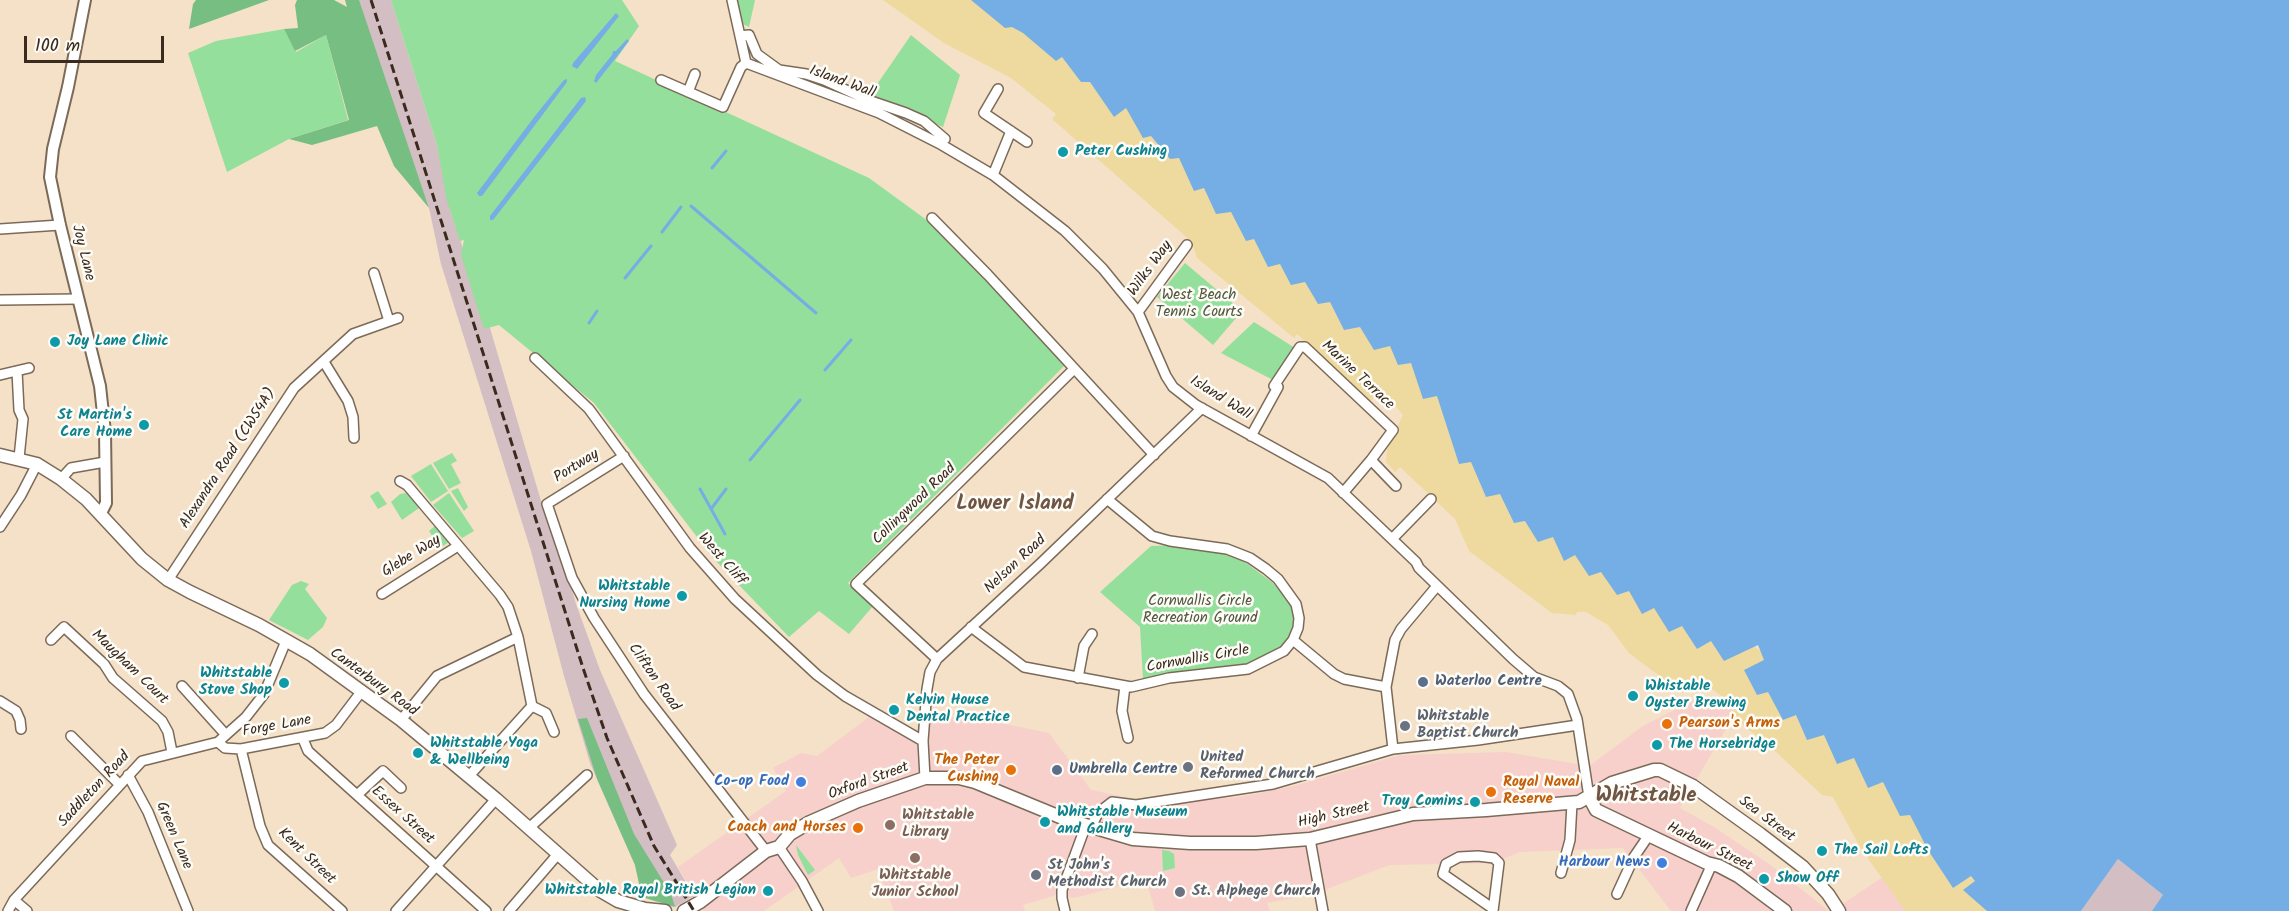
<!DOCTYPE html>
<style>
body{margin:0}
#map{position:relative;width:2289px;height:911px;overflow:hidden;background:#f4e1c7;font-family:Kalam,sans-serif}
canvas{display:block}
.scale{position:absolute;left:24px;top:36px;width:140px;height:27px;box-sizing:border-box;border:3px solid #3b2a1e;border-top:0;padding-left:8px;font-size:18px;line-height:21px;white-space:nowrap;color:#3b2a1e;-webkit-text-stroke:4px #fdfcf7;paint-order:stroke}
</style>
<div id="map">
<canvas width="2289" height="911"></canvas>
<div class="scale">100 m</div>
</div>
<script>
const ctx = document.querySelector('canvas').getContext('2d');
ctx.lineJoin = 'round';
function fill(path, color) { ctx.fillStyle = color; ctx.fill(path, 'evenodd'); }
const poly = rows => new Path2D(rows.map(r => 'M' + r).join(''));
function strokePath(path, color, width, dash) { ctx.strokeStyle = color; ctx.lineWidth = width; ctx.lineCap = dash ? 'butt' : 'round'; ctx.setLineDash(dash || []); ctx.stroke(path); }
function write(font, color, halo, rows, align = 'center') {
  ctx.font = font + ' Kalam,sans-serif'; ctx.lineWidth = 5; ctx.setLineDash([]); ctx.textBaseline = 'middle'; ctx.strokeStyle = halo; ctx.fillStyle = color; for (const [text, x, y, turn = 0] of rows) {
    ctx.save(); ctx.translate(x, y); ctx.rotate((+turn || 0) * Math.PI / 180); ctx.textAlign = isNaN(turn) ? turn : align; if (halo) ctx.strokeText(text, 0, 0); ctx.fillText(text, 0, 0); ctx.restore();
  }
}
fill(poly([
 [1702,696,1737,710,1680,808,1714,827,1772,866,1829,911,1671,911,1623,848,1519,852,1494,863,1389,865,1312,895,1267,903,1270,911,1155,911,1145,876,1113,888,1074,898,1056,895,1023,905,1025,911,894,911,878,869,851,878,839,858,764,911,703,911,678,867,786,791,773,768,801,753,817,756,869,717,927,732,927,714,995,722,1049,733,1091,790,1154,803,1240,797,1294,786,1400,755,1506,752,1589,766,1643,726],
 [1883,877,1905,911,1832,911]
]), '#f7d0cc');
fill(poly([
 [356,0,391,0,437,145,450,210,490,328,541,501,546,504,576,604,600,670,677,845,670,855,694,896,675,907,642,897,635,865,590,763,564,676,531,551,441,264,429,208],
 [2118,859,2163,895,2166,911,2081,911]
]), '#d2bec3');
fill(poly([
 [391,0,622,0,639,26,615,61,869,178,928,221,1066,364,848,583,873,606,849,634,819,611,789,637,714,559,594,403,499,325,484,329,461,255,464,240,460,241,447,201,437,145],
 [735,0,755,0,749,27,741,23],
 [284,29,296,52,326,35,348,120,289,139,227,172,188,53,216,41],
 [911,35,960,75,943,127,869,96],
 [1185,263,1242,311,1213,345,1157,297],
 [1254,322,1295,348,1273,380,1221,353],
 [452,453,457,461,451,464,461,483,449,489,433,463],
 [431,464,448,491,431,502,411,476],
 [458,488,468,507,464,511,451,491],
 [378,491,387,504,378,509,370,496],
 [406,493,419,508,402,520,391,502,400,494],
 [449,493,474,531,462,538,433,505],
 [435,526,449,542,440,548,429,531],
 [1176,545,1213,550,1239,558,1272,582,1288,600,1293,610,1295,625,1286,644,1278,651,1251,665,1143,680,1140,627,1100,592,1151,546],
 [301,581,309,584,305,589,327,618,323,627,308,640,269,620,292,585],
 [796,845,815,870,808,875,798,855],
 [1162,850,1169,851,1174,854,1175,868,1163,871]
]), '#94df9b');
fill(poly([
 [196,0,269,0,189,29,193,4],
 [297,0,334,0,347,7,345,0,359,0,429,208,394,166,377,126,312,145,289,139,349,120,326,35,295,51,284,29,298,28,295,5],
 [587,718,634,834,671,894,675,907,642,897,635,865,597,779,578,719]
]), '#77be83');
fill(poly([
 [883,0,1025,0,1452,363,1499,466,1820,693,2038,911,1905,911,1860,847,1833,797,1822,795,1775,751,1735,718,1731,703,1702,682,1682,693,1629,653,1608,625,1586,612,1577,612,1576,615,1552,613,1469,551,1455,519,1400,467,1395,472,1386,462,1387,450,1403,415,1383,391,1370,401,1297,334,1294,338,1197,258,1192,242,1052,119,1056,114,1011,78,944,43]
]), '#eeda9e');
fill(poly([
 [971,0,2289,0,2289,911,2152,911,2163,895,2118,859,2081,911,1987,911,1963,890,1975,881,1971,876,1953,888,1928,850,1910,815,1900,816,1883,782,1868,788,1854,758,1837,764,1824,735,1807,740,1796,715,1783,720,1768,692,1757,695,1744,670,1764,660,1758,645,1724,661,1711,641,1697,649,1682,626,1669,632,1654,608,1642,614,1629,591,1617,595,1601,572,1589,576,1575,555,1564,561,1553,537,1538,542,1525,521,1514,523,1500,494,1486,497,1471,462,1459,464,1437,396,1423,399,1411,363,1398,365,1390,346,1374,350,1360,327,1344,330,1330,302,1318,304,1305,282,1291,285,1280,264,1268,267,1254,239,1246,241,1231,212,1216,214,1204,188,1194,191,1179,158,1170,159,1151,136,1143,138,1126,108,1114,117,1090,82,1081,82,1062,57,1056,61,1023,33,1012,27,1005,28],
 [616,13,619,16,577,69,572,66,573,63],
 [627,39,629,41,596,83,594,81,596,75,612,55,613,51,616,51],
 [567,79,567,82,482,196,479,196,477,193,535,116,564,80],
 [585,97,586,101,493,220,490,220,490,216,581,98]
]), '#74aee5');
strokePath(poly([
 [712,168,726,151],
 [691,206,816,313],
 [662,232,681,207],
 [625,278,651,246],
 [589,323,597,311],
 [825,370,851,340],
 [750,460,800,400],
 [700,489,725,534],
 [711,509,726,489]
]), '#74aee5', 3);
const minor = poly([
 [732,0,746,63],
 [740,36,749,35,757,54,779,70,806,74,824,80,868,100,906,113,924,121,945,139],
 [746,63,879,113,942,145,993,175,1065,231,1103,269,1138,312,1166,376,1173,387,1196,405,1328,478,1416,562,1419,568,1513,659,1534,677,1558,686,1568,694,1577,719,1589,797],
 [661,80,723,107,741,67,746,63],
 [998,89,984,113,1027,142],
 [688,92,695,74],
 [993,175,1011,131],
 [932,218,988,275,1154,455],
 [0,229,60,225],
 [374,273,389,321],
 [0,300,78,299],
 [1138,312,1187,245],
 [535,358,589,409,690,548,735,599,817,675,845,696,923,741],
 [324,362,348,401,353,417,354,438],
 [17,371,19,410,23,419,19,458],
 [0,375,29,368],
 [1251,436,1278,387,1274,386,1300,347,1305,347,1393,430,1371,460,1343,493],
 [624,456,547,504,572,578,594,618,644,694,766,851],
 [1371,460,1396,486],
 [61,479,71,468,105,462],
 [400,481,407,485,500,595,508,607,518,637,532,706,469,776],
 [0,527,21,495,37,464],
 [1392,539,1431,499],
 [168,580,294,388,353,334,398,318],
 [382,594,458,546],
 [971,627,1024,667,1131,687,1169,678,1248,669,1284,651,1293,640,1298,628,1299,618,1296,604,1278,579,1266,569,1250,558,1227,549,1170,541,1152,536,1107,499],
 [51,640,64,627,104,664,113,678,162,721,168,732,172,752],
 [1293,640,1334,674,1344,679,1386,687],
 [937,659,856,584,1074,369],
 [1078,678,1084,646,1092,634],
 [182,686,226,735],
 [1125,686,1122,711,1128,738],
 [0,701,16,711,20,720,21,729],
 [532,706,546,713,554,732],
 [401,720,437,676,518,637],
 [71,736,119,784],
 [303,739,308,751,486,911],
 [218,742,225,748,241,749,325,733,336,725,361,692],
 [241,749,260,826,268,845,342,911],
 [1393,749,1386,687,1395,640,1401,629,1437,586],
 [128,775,148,812,188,911],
 [925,778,923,741,927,689,930,672,937,659,1040,564,1202,408],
 [357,795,383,771,401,788],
 [1091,827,1098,813,1112,802,1136,805,1273,784,1393,749,1478,740,1578,725],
 [529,828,587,775],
 [1310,839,1323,911],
 [779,847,802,881,818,911],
 [1561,873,1570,840,1572,803],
 [1617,894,1634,857,1649,835],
 [14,900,27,911],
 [1492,908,1443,874,1446,864,1459,857,1478,856,1494,858,1499,863,1493,911],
 [8,911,14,900,142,761,218,742,246,717,264,694,286,641],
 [396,911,496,799],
 [509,911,558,854],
 [1065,911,1062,898,1062,890,1086,825],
 [1691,911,1712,864]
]);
const tertiary = poly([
 [85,0,68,87,53,149,50,177,60,225,100,386,105,432,106,503,101,513]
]);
const secondary = poly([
 [0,455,37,464,61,479,86,499,142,559,168,580,190,592,259,625,310,654,401,720,496,799,599,890,618,901,645,909,665,911],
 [1589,797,1596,810,1707,863,1719,866,1738,876,1785,911],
 [684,911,700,902,766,851,779,847,790,834,810,822,858,801,925,778,959,778,975,782,1065,819,1133,839,1190,843,1256,843,1310,839,1413,814,1486,810,1579,802,1612,783,1654,770,1660,770,1693,786,1760,834,1803,867,1828,894,1839,911]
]);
strokePath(minor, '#7c6a59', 12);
strokePath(tertiary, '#7c6a59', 14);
strokePath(secondary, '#7c6a59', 15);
strokePath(minor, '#fff', 9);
strokePath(tertiary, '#fff', 10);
strokePath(secondary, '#fff', 12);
strokePath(poly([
 [371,0,583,668,607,738,654,846,694,911]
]), '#3b2a1e', 3, [9, 4.5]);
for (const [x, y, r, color] of [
 [1063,152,6,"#0f9aa8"],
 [55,342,6,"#0f9aa8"],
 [144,425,6,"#0f9aa8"],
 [682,596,6,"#0f9aa8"],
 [1423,682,6,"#5c6f8a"],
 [284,683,6,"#0f9aa8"],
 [1633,696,6,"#0f9aa8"],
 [894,710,6,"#0f9aa8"],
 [1667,724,6,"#e8710a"],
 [1405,726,6,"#6b7280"],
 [1657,745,6,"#0f9aa8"],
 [418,753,6,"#0f9aa8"],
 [1188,767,6,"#6b7280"],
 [1011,770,6,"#e8710a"],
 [1057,770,6,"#5c6f8a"],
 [801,782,6,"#3f7fe0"],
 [1491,792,6,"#e8710a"],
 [1475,802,6,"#0f9aa8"],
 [1045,822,6,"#0f9aa8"],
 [890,825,6,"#8d6e63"],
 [858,828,6,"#e8710a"],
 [1822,851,6,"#0f9aa8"],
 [915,858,6,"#8d6e63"],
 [1662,863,6,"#3f7fe0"],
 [1036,875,6,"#6b7280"],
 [1764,879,6,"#0f9aa8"],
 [768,891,6,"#0f9aa8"],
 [1180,892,6,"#6b7280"]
]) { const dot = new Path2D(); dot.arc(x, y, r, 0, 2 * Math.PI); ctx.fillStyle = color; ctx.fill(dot); strokePath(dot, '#fdfcf7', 2); }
write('15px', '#3b2a1e', '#fdfcf7', [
 ["Island Wall",842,83,20],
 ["Joy Lane",82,253,76],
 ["Wilks Way",1151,269,-54],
 ["Marine Terrace",1357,376,43],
 ["Island Wall",1220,399,32],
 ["Alexandra Road (CW54A)",229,459,-57],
 ["Portway",577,467,-32],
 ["Collingwood Road",915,505,-44],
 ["Glebe Way",412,557,-32],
 ["West Cliff",721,560,49],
 ["Nelson Road",1016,565,-43],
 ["Cornwallis Circle",1198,660,-10],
 ["Maugham Court",129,668,44],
 ["Clifton Road",653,678,55],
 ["Canterbury Road",373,683,36],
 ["Forge Lane",277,727,-10],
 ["Oxford Street",869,782,-20],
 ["Saddleton Road",95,790,-47],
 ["Essex Street",402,816,42],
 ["High Street",1334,816,-13],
 ["Sea Street",1766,820,37],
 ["Green Lane",173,836,67],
 ["Harbour Street",1709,848,26],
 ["Kent Street",306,857,44]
]);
write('bold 15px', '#0d838f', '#fdfcf7', [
 ["Peter Cushing",1075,152],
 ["Joy Lane Clinic",67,342],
 ["St Martin's",132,416,"right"],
 ["Care Home",132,433,"right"],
 ["Whitstable",670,587,"right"],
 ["Nursing Home",670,604,"right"],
 ["Whitstable",272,674,"right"],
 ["Stove Shop",272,691,"right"],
 ["Whistable",1645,687],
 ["Oyster Brewing",1645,704],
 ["Kelvin House",906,701],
 ["Dental Practice",906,718],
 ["Whitstable Yoga",430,744],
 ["& Wellbeing",430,761],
 ["The Horsebridge",1669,745],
 ["Troy Comins",1463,802,"right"],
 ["Whitstable Museum",1057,813],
 ["and Gallery",1057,830],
 ["The Sail Lofts",1834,851],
 ["Show Off",1776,879],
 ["Whitstable Royal British Legion",756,891,"right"]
], 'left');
write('15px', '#51573d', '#fdfcf7', [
 ["West Beach",1199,296],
 ["Tennis Courts",1199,313],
 ["Cornwallis Circle",1200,602],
 ["Recreation Ground",1200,619]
]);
write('bold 15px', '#4e5e75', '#fdfcf7', [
 ["Waterloo Centre",1435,682],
 ["Umbrella Centre",1069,770]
], 'left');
write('bold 15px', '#5b616d', '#fdfcf7', [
 ["Whitstable",1417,717],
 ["Baptist Church",1417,734],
 ["United",1200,758],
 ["Reformed Church",1200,775],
 ["St John's",1048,866],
 ["Methodist Church",1048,883],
 ["St. Alphege Church",1192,892]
], 'left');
write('bold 15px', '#c56008', '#fdfcf7', [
 ["Pearson's Arms",1679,724],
 ["The Peter",999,761,"right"],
 ["Cushing",999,778,"right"],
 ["Royal Naval",1503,783],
 ["Reserve",1503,800],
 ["Coach and Horses",846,828,"right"]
], 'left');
write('bold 15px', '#366cbe', '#fdfcf7', [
 ["Co-op Food",789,782],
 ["Harbour News",1650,863]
], 'right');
write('bold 15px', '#785e54', '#fdfcf7', [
 ["Whitstable",902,816],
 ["Library",902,833],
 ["Whitstable",915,876,"center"],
 ["Junior School",915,893,"center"]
], 'left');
write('bold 21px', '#705544', '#fdfcf7', [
 ["Lower Island",1015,505],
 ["Whitstable",1646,797]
]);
</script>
